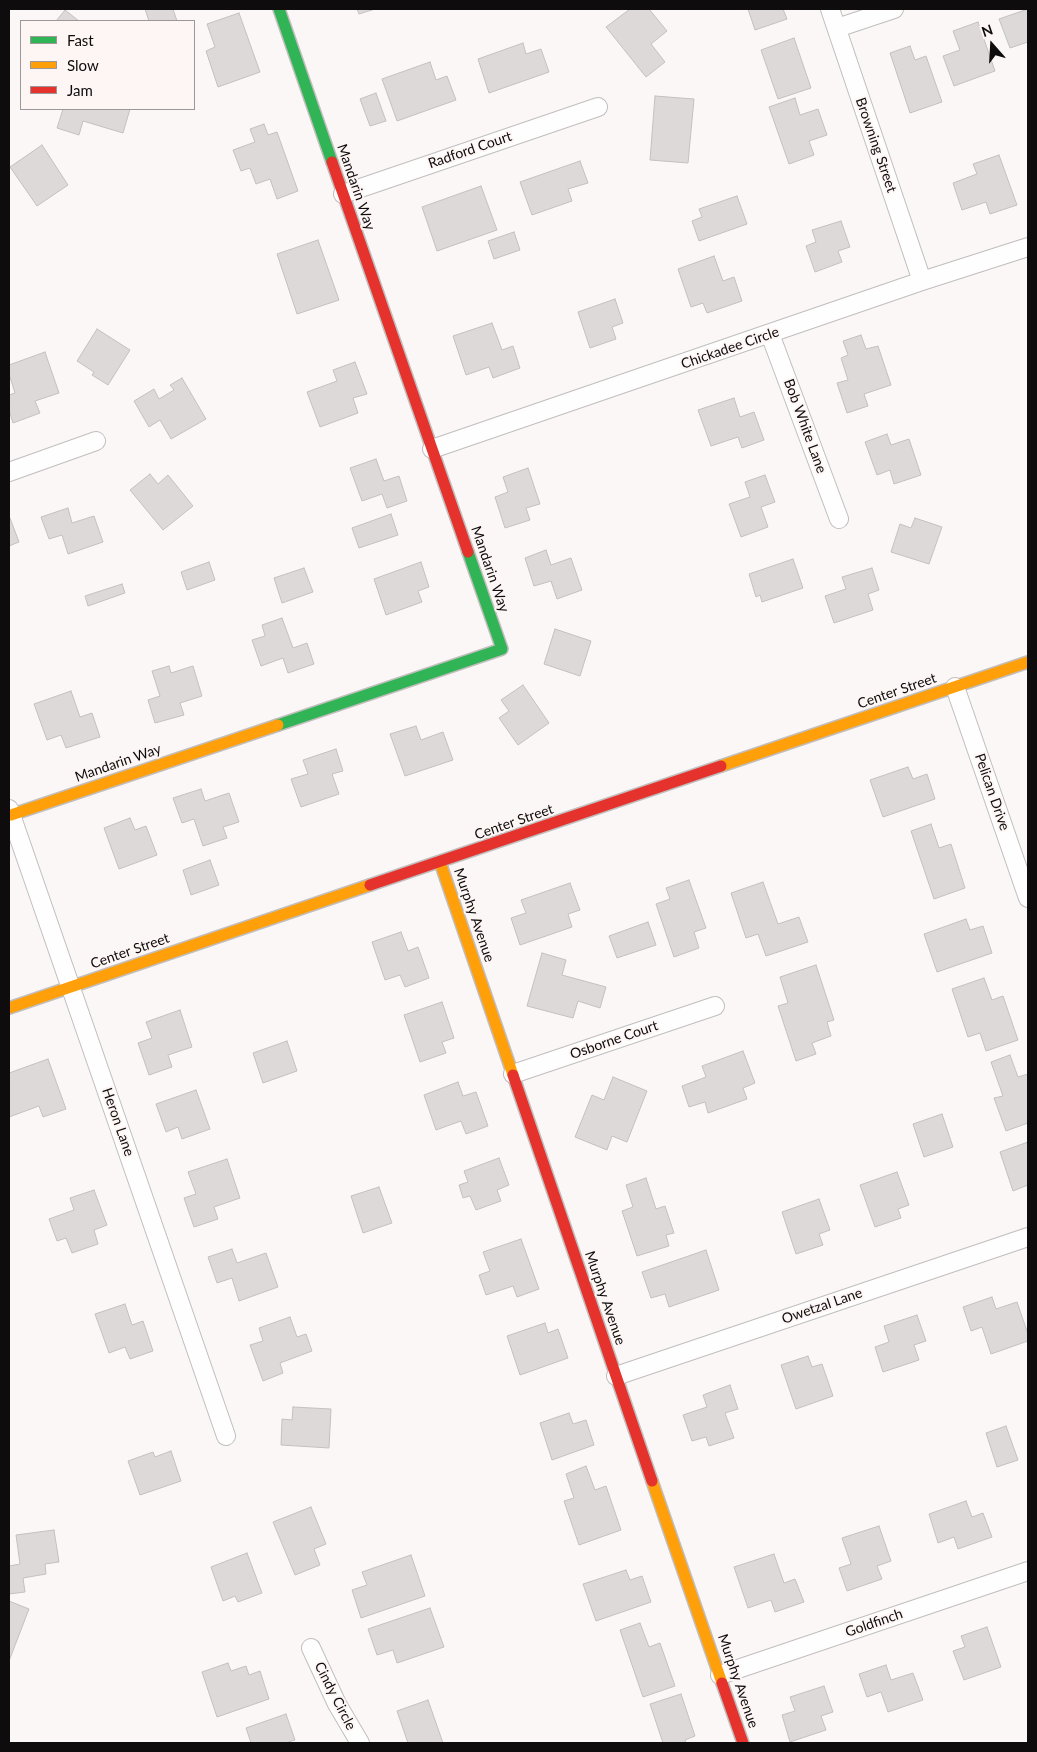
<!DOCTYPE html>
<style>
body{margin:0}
#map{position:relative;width:1037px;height:1752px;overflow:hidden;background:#fbf7f6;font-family:Lato,sans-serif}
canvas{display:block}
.frame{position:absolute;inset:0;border:10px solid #0e0c0c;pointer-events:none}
.legend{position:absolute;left:20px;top:20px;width:175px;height:90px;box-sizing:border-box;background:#fdf6f4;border:1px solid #9d9897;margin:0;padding:6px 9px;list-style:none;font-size:15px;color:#0e0c0c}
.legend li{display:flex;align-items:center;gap:10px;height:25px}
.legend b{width:25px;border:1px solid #9d9897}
.north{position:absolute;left:967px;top:20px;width:50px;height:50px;-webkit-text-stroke:4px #fdf6f4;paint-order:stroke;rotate:341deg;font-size:14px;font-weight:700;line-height:20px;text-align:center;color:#0e0c0c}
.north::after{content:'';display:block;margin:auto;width:18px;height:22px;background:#0e0c0c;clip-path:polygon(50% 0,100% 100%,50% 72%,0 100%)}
</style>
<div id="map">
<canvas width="1037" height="1752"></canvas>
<div class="frame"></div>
<ul class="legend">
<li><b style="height:6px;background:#30b455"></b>Fast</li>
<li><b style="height:6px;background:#ff9f0a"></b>Slow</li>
<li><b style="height:6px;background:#e5322d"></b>Jam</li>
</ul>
<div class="north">N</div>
</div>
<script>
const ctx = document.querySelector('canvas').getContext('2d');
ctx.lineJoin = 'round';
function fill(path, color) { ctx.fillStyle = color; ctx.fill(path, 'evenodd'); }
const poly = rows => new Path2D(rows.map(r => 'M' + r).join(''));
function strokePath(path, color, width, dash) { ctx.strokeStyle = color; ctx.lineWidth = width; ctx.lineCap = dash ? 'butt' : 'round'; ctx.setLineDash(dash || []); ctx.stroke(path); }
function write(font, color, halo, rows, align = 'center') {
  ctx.font = font + ' Lato,sans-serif'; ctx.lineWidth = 4; ctx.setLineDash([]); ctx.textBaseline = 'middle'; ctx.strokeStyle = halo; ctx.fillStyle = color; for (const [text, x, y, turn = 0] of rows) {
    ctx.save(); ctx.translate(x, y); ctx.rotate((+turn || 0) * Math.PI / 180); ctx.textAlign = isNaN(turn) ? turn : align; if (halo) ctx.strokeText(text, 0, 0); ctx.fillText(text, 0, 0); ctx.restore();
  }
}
const building = poly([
 [145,9,173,9,177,21,149,21,145,9],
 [357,9,375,9,359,14,357,9],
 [630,9,649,9,667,31,651,44,665,62,646,77,606,27,630,9],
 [748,9,783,9,787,19,755,30,748,9],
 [1028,9,1028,42,1010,48,999,19,1028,9],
 [65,10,79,21,56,21,65,10],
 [239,13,260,72,218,87,206,51,215,47,207,24,239,13],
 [978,22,995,71,954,86,943,56,960,50,953,31,978,22],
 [794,38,811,88,778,99,761,50,794,38],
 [523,43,526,54,541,49,549,72,489,93,478,59,523,43],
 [910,46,915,60,926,56,942,102,910,113,890,53,910,46],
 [430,62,436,80,447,76,456,100,397,121,382,79,430,62],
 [376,93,386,121,370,126,360,99,376,93],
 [655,96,694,99,688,163,650,160,655,96],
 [795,98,800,115,818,109,827,135,809,141,814,155,789,164,769,107,795,98],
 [63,109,130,109,123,133,83,121,79,135,57,128,63,109],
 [264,124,268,135,277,132,298,191,277,199,270,179,256,184,250,168,241,171,233,150,255,142,250,129,264,124],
 [42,145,68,185,37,206,10,167,42,145],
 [999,155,1017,205,990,214,986,202,962,210,953,183,977,174,973,164,999,155],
 [580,161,588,183,568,189,572,201,532,215,520,182,580,161],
 [481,186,497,230,437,251,422,207,481,186],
 [737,196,747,224,699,241,692,221,702,217,699,209,737,196],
 [841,221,850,247,838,251,842,262,815,272,806,246,816,242,812,230,841,221],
 [514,232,520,250,494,259,488,241,514,232],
 [318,240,339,300,297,314,277,254,318,240],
 [714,256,723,281,734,277,742,301,707,313,703,303,691,307,678,269,714,256],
 [615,299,623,323,612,327,616,339,590,348,578,312,615,299],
 [492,323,502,350,513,346,520,368,493,378,489,367,466,375,453,336,492,323],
 [97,329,130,350,108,385,92,375,94,372,77,361,97,329],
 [861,335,866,349,878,346,891,385,864,394,868,406,847,413,837,383,848,380,841,358,848,355,843,341,861,335],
 [45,352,59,393,35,401,40,413,13,423,9,410,9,395,15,393,9,374,9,365,45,352],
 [355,362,367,394,353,398,358,413,320,427,307,392,337,381,333,370,355,362],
 [182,378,206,419,171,439,160,420,149,427,134,401,154,389,159,399,174,390,170,385,182,378],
 [734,398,740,417,754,412,764,440,742,448,738,437,711,446,698,410,734,398],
 [887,434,891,445,909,439,921,475,894,484,890,470,877,475,865,442,887,434],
 [376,459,384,481,399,476,407,501,387,508,382,494,362,501,350,468,376,459],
 [528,468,540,504,526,508,530,520,505,528,495,497,508,492,503,477,528,468],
 [150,474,158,484,168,475,193,506,163,530,130,490,150,474],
 [765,475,775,502,761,507,768,527,741,537,729,504,750,497,745,482,765,475],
 [68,508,72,523,94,516,103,542,68,554,62,535,49,539,41,517,68,508],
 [391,514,398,535,359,548,352,528,391,514],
 [9,518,10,518,19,542,9,546,9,518],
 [915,518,942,527,929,564,891,552,900,524,911,528,915,518],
 [546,550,551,565,571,558,582,590,557,599,551,581,534,586,525,558,546,550],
 [793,559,803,588,762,602,760,595,756,597,749,574,793,559],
 [209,562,215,580,187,590,181,572,209,562],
 [421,562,429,587,418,591,422,602,386,615,374,579,421,562],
 [304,568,313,592,282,603,274,578,304,568],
 [872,568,879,590,868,594,873,610,834,623,825,596,846,589,842,577,872,568],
 [122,584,125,593,88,606,85,596,122,584],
 [282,618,293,648,307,643,314,664,288,673,283,658,261,666,252,640,265,636,262,625,282,618],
 [555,629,591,641,580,676,544,664,555,629],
 [169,666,171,673,193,666,202,696,180,703,184,715,155,723,148,700,160,696,152,671,169,666],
 [523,685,549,723,518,745,499,718,509,711,501,700,523,685],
 [71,691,80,717,92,713,100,737,66,748,61,735,47,740,34,704,71,691],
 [416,726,421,740,443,732,453,760,405,776,390,734,416,726],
 [336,749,343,771,332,774,339,794,301,807,291,779,308,774,303,760,336,749],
 [908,767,913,779,927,774,935,799,883,817,870,780,908,767],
 [201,789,205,801,229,793,239,822,223,827,227,838,203,846,194,819,182,823,173,798,201,789],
 [130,818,135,830,146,826,157,855,119,869,104,828,130,818],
 [931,824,939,848,951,844,965,888,934,899,911,831,931,824],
 [210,860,219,885,191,895,183,870,210,860],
 [689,880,706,928,694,932,699,948,674,957,656,904,670,899,666,888,689,880],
 [763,882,778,924,799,917,808,942,766,956,758,934,746,938,731,893,763,882],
 [570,883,580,910,568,914,572,927,520,945,511,918,526,913,521,900,570,883],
 [966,919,970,930,983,926,992,953,937,972,924,934,966,919],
 [648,922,656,945,617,958,609,936,648,922],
 [401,932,408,951,418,947,429,978,405,987,400,975,385,980,372,942,401,932],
 [542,953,566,960,562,975,606,987,600,1008,578,1001,573,1018,527,1006,542,953],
 [816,965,834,1020,827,1022,831,1036,812,1043,816,1054,796,1061,778,1006,788,1003,780,977,816,965],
 [984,978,992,1000,1003,996,1018,1040,986,1051,980,1033,968,1037,952,989,984,978],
 [442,1002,454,1038,442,1042,446,1053,420,1062,404,1015,442,1002],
 [180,1010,192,1047,168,1055,172,1067,149,1075,138,1043,152,1038,146,1022,180,1010],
 [287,1041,297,1071,263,1083,253,1053,287,1041],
 [743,1051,755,1083,743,1088,747,1099,708,1113,705,1102,689,1107,682,1086,706,1077,702,1066,743,1051],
 [1010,1055,1018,1077,1028,1074,1028,1123,1006,1131,994,1098,1003,1096,991,1062,1010,1055],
 [48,1059,66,1109,43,1117,39,1106,9,1117,9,1073,48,1059],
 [613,1077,647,1091,627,1142,612,1136,607,1150,575,1137,592,1095,604,1100,613,1077],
 [458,1082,463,1096,476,1092,488,1126,466,1134,461,1121,436,1130,424,1095,458,1082],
 [196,1090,210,1129,182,1139,178,1127,166,1132,156,1104,196,1090],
 [942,1114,953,1147,924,1157,913,1124,942,1114],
 [1028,1142,1028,1185,1013,1191,1000,1152,1028,1142],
 [499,1158,509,1185,497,1190,501,1201,476,1210,470,1196,463,1198,459,1185,468,1182,464,1171,499,1158],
 [227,1159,240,1198,214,1207,218,1219,194,1227,184,1198,196,1194,188,1172,227,1159],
 [897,1172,909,1205,898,1209,901,1218,875,1227,860,1185,897,1172],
 [646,1178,656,1209,665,1206,674,1233,666,1235,669,1246,637,1256,622,1211,633,1207,626,1185,646,1178],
 [379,1187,392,1223,363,1233,351,1196,379,1187],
 [94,1190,107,1225,94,1230,98,1244,72,1253,66,1238,57,1241,49,1219,74,1210,70,1198,94,1190],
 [819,1199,830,1230,819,1234,823,1245,796,1254,782,1212,819,1199],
 [521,1239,539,1289,517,1297,513,1286,486,1295,479,1275,490,1271,483,1252,521,1239],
 [232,1249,237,1263,266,1253,278,1287,239,1301,232,1278,217,1283,208,1257,232,1249],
 [706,1250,719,1290,669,1307,665,1294,651,1298,642,1272,706,1250],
 [992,1297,996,1309,1017,1302,1028,1334,1028,1341,991,1354,982,1327,971,1331,963,1307,992,1297],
 [125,1304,132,1325,143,1321,153,1351,130,1359,125,1347,109,1353,95,1314,125,1304],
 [917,1315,926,1341,914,1345,919,1360,883,1372,875,1347,889,1342,884,1326,917,1315],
 [290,1317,297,1337,306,1334,312,1351,280,1363,283,1373,263,1381,250,1345,263,1341,259,1328,290,1317],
 [545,1323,548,1333,558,1329,568,1358,520,1375,507,1336,545,1323],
 [808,1356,812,1367,822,1364,833,1396,796,1409,781,1365,808,1356],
 [730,1385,738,1409,725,1413,734,1438,709,1446,706,1437,692,1441,683,1415,707,1407,703,1395,730,1385],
 [293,1407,331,1409,329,1448,281,1445,282,1419,292,1420,293,1407],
 [569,1413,573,1424,586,1420,594,1445,552,1460,540,1423,569,1413],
 [1006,1426,1018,1460,997,1467,986,1433,1006,1426],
 [171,1451,181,1481,140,1495,128,1461,153,1452,155,1457,171,1451],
 [586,1466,595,1490,606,1486,621,1530,579,1545,564,1501,574,1498,566,1474,586,1466],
 [966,1501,972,1517,983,1513,992,1537,958,1549,954,1537,938,1543,929,1514,966,1501],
 [311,1507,326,1544,314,1549,320,1565,295,1575,273,1522,311,1507],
 [879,1526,891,1561,877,1566,882,1579,847,1591,839,1568,851,1564,842,1538,879,1526],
 [54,1530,59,1562,45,1564,46,1574,23,1578,25,1592,9,1594,9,1566,20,1564,16,1535,54,1530],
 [247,1553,262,1593,238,1602,235,1596,223,1601,211,1567,247,1553],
 [774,1554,784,1583,795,1579,804,1602,775,1612,771,1600,748,1608,734,1567,774,1554],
 [411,1555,425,1596,361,1618,352,1590,367,1585,362,1572,411,1555],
 [626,1570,630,1580,642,1576,651,1602,596,1621,583,1584,626,1570],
 [9,1601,29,1609,9,1661,9,1601],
 [430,1608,444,1647,397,1663,393,1650,377,1655,368,1629,430,1608],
 [640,1623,649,1647,660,1643,675,1686,643,1697,620,1630,640,1623],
 [987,1627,1001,1667,964,1680,953,1651,965,1647,961,1636,987,1627],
 [228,1663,231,1671,246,1666,249,1675,260,1671,269,1699,217,1717,202,1672,228,1663],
 [886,1665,891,1680,913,1673,923,1700,888,1712,881,1692,867,1697,859,1674,886,1665],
 [824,1686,833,1712,821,1716,826,1730,790,1742,782,1715,795,1711,790,1697,824,1686],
 [681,1694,695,1736,685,1740,686,1743,663,1743,650,1704,681,1694],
 [428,1700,443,1743,408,1743,397,1711,428,1700],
 [286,1714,295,1740,285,1743,251,1743,246,1728,286,1714]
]);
fill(building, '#dcd9d8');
strokePath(building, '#c3c1c0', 1);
const street = poly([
 [830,9,922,281],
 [837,28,894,9],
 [343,194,598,107],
 [770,334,839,519],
 [432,449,922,281,1028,247],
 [9,472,96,441],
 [955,687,1028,898],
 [9,809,226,1436],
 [513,1074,715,1006],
 [616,1376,1028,1237],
 [311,1648,337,1704,360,1743],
 [720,1675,1028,1571]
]);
const fast = poly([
 [279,9,332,162],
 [278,725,502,649,468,552]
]);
const slow = poly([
 [721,766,1028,662],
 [11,815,278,725],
 [440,862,513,1075],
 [9,1008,370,885],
 [652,1481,722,1683]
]);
const jam = poly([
 [332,162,468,552],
 [370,885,721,766],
 [513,1075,652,1481],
 [722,1683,743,1743]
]);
strokePath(street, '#c1bebd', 20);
strokePath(fast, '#c1bebd', 14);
strokePath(slow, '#c1bebd', 14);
strokePath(jam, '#c1bebd', 14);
strokePath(street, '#fefefe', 18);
strokePath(fast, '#30b455', 11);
strokePath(slow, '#ff9f0a', 11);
strokePath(jam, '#e5322d', 11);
write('14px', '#0e0c0c', '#fdf6f4', [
 ["Browning Street",876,145,71],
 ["Radford Court",470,150,-19],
 ["Mandarin Way",356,187,71],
 ["Chickadee Circle",730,348,-19],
 ["Bob White Lane",805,426,70],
 ["Mandarin Way",490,569,71],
 ["Center Street",897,691,-19],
 ["Mandarin Way",118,763,-19],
 ["Pelican Drive",992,792,71],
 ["Center Street",514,822,-19],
 ["Murphy Avenue",474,915,71],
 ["Center Street",130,951,-19],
 ["Osborne Court",614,1040,-19],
 ["Heron Lane",118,1122,71],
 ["Murphy Avenue",605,1298,71],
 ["Owetzal Lane",822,1306,-19],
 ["Goldfinch",874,1623,-19],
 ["Murphy Avenue",738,1681,71],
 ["Cindy Circle",335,1696,63]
]);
</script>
